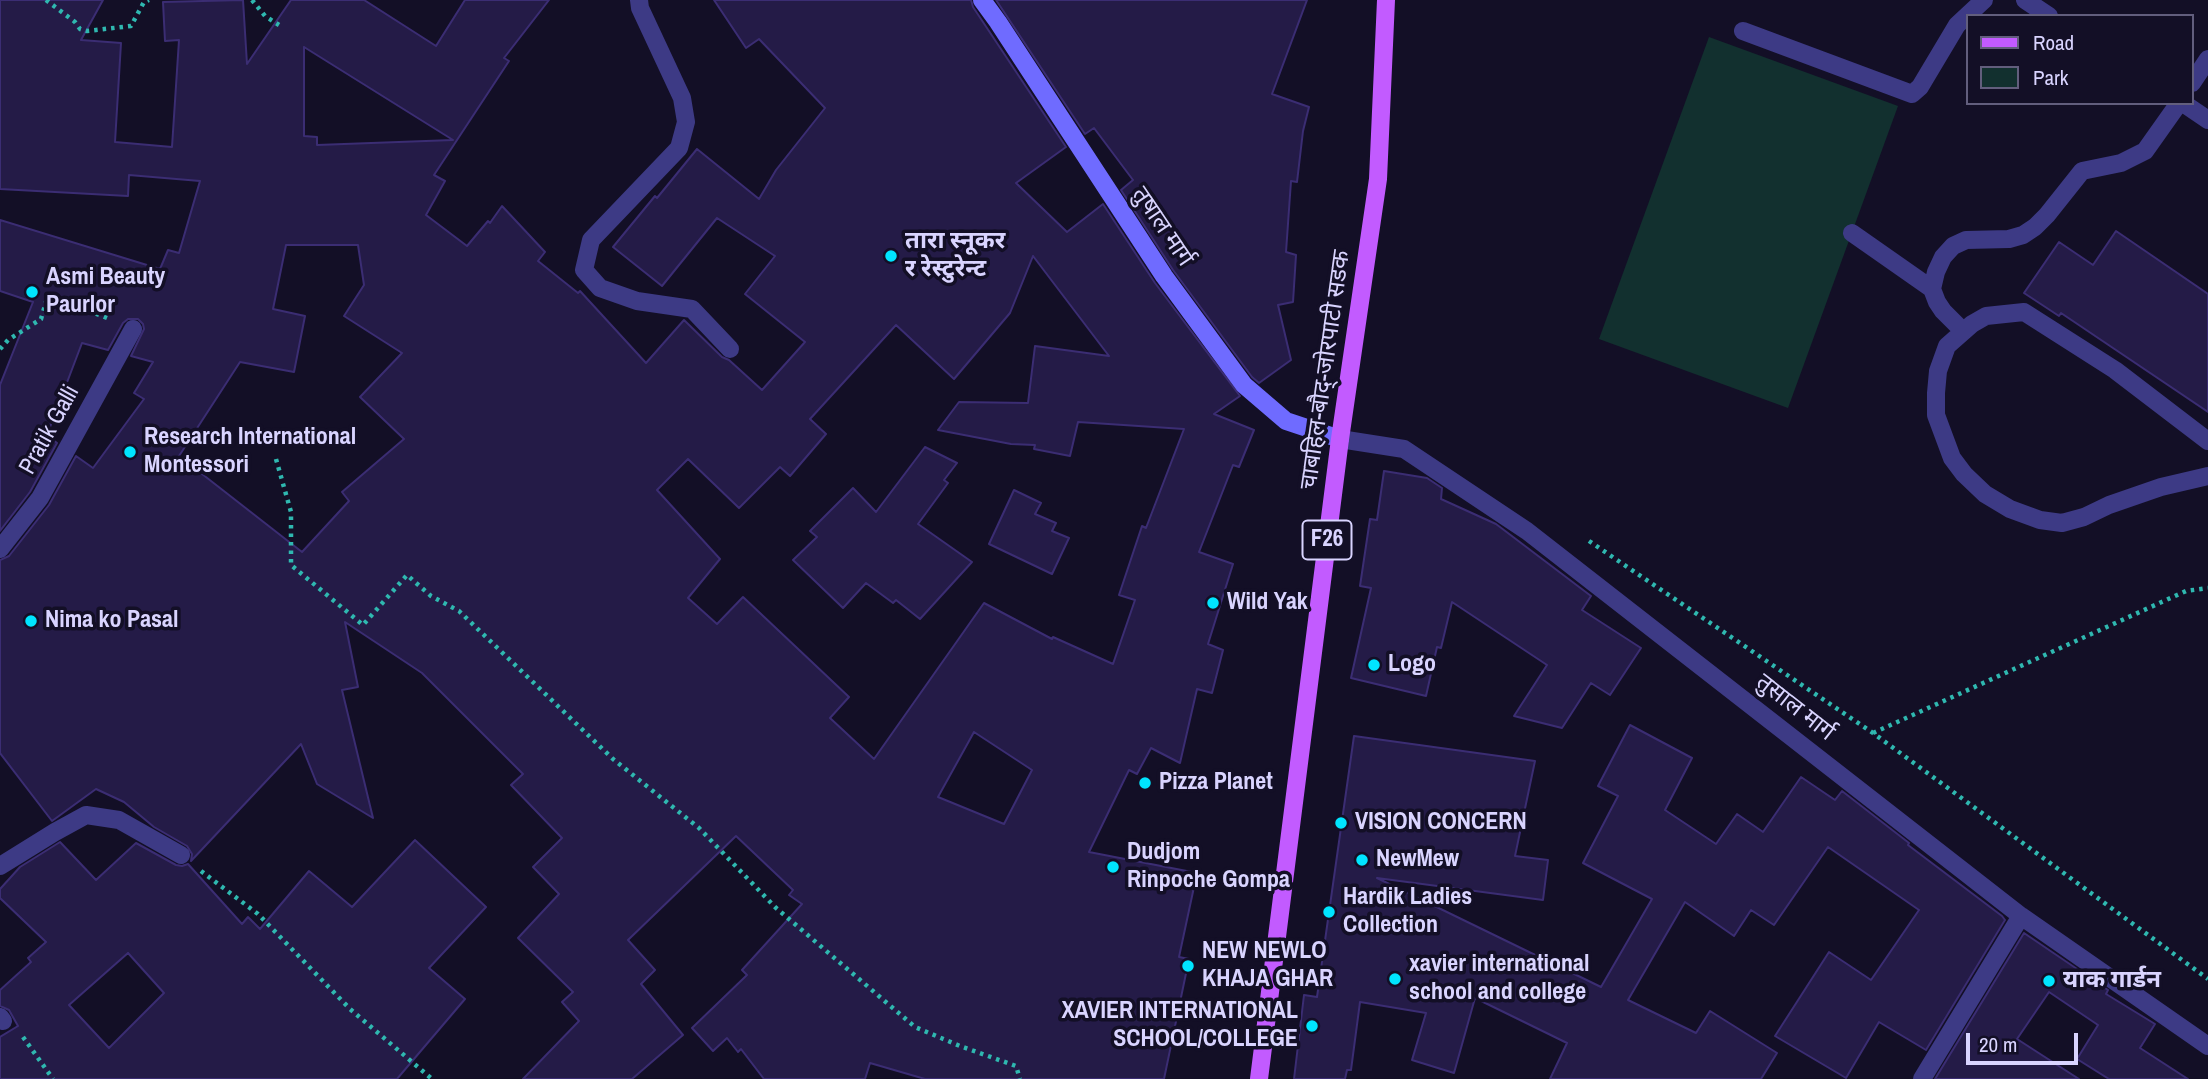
<!DOCTYPE html>
<meta charset="utf-8">
<style>
body{margin:0}
#map{position:relative;width:2208px;height:1079px;overflow:hidden;background:#130f26;font-family:"Archivo Narrow",sans-serif}
canvas{display:block}
.legend{position:absolute;left:1966px;top:14px;width:228px;height:91px;box-sizing:border-box;background:#130f26;border:2px solid #625e7d;margin:0;padding:9px 12px;list-style:none;font-size:21px;color:#d9d4ff}
.legend li{display:flex;align-items:center;gap:14px;height:35px}
.legend b{width:35px;border:2px solid #625e7d}
.scale{position:absolute;left:1966px;top:1033px;width:112px;height:32px;box-sizing:border-box;border:4px solid #d9d4ff;border-top:0;padding-left:9px;font-size:21px;line-height:24px;white-space:nowrap;color:#d9d4ff;-webkit-text-stroke:5px #130f26;paint-order:stroke}
</style>
<div id="map">
<canvas width="2208" height="1079"></canvas>
<ul class="legend">
<li><b style="height:9px;background:#c25bff"></b>Road</li>
<li><b style="height:19px;background:#12302f"></b>Park</li>
</ul>
<div class="scale">20 m</div>
</div>
<script>
const ctx = document.querySelector('canvas').getContext('2d');
ctx.lineJoin = 'round';
function fill(path, color) { ctx.fillStyle = color; ctx.fill(path, 'evenodd'); }
const poly = rows => new Path2D(rows.map(r => 'M' + r).join(''));
function strokePath(path, color, width, dash) { ctx.strokeStyle = color; ctx.lineWidth = width; ctx.lineCap = dash ? 'butt' : 'round'; ctx.setLineDash(dash || []); ctx.stroke(path); }
function write(font, color, halo, rows, align = 'center') {
  ctx.font = font + ' "Archivo Narrow","Noto Sans Devanagari",sans-serif'; ctx.lineWidth = 7; ctx.setLineDash([]); ctx.textBaseline = 'middle'; ctx.strokeStyle = halo; ctx.fillStyle = color; for (const [text, x, y, turn = 0] of rows) {
    ctx.save(); ctx.translate(x, y); ctx.rotate((+turn || 0) * Math.PI / 180); ctx.textAlign = isNaN(turn) ? turn : align; if (halo) ctx.strokeText(text, 0, 0); ctx.fillText(text, 0, 0); ctx.restore();
  }
}
fill(poly([
 [1709,37,1898,106,1788,408,1599,339]
]), '#12302f');
const building = poly([
 [0,0,103,0,81,40,121,43,115,142,172,147,179,40,165,41,163,2,243,0,247,64,291,0,364,0,436,46,465,0,549,0,504,58,509,61,434,175,445,181,426,215,467,246,488,221,490,223,502,206,545,252,538,261,578,293,580,291,646,363,684,320,722,357,729,360,762,390,805,342,745,294,775,256,717,218,662,286,613,247,655,196,657,198,697,149,759,199,776,170,825,108,759,39,746,48,714,0,971,0,973,7,1066,147,1016,183,1067,232,1103,204,1155,283,1240,396,1214,414,1254,430,1239,467,1233,465,1199,552,1233,564,1208,644,1223,650,1212,693,1197,689,1180,763,1151,748,1137,774,1129,770,1089,852,1197,873,1179,957,1189,959,1164,1079,925,1079,870,1063,865,1079,764,1079,741,1049,738,1052,727,1038,713,1051,692,1028,747,975,742,970,802,904,789,895,793,890,736,836,628,940,655,970,641,984,683,1035,632,1079,523,1079,579,1021,562,1002,573,992,518,938,559,894,533,867,562,838,511,785,523,774,422,673,345,622,358,687,342,690,373,818,317,784,301,744,191,861,192,854,187,846,154,827,124,802,96,789,52,821,0,753,0,560,9,556,49,505,76,456,93,468,144,399,134,393,153,362,131,356,144,329,143,324,138,319,128,319,123,323,108,350,82,343,47,435,57,443,30,492,0,531,0,385,33,302,0,291,0,220,160,269,168,250,179,253,200,181,129,175,128,196,0,189,0,0],
 [304,47,453,140,317,145,317,137,304,136,304,47],
 [286,245,358,245,364,285,344,316,402,353,360,397,404,439,342,492,349,501,302,552,179,456,240,362,294,372,305,316,273,309,286,245],
 [1033,256,1109,356,1035,346,1028,403,959,402,938,430,1011,444,1035,445,1034,449,1070,456,1078,422,1184,429,1146,528,1142,526,1119,595,1135,600,1113,664,1053,637,1052,639,984,603,874,759,830,718,849,697,743,597,717,624,688,598,720,559,657,490,688,459,739,508,780,467,790,476,826,434,810,419,896,325,954,379,1010,313,1033,256],
 [974,732,1032,770,1004,824,938,797,974,732],
 [996,0,1307,0,1272,94,1309,107,1303,131,1297,182,1291,181,1286,252,1296,255,1293,302,1278,305,1291,360,1259,383,1252,377,1173,270,1121,190,1133,180,1094,128,1085,134,996,0],
 [2116,231,2208,294,2208,412,2061,313,2059,316,2024,293,2059,242,2093,265,2116,231],
 [925,447,957,463,944,480,948,483,918,524,972,562,920,619,896,600,893,603,866,583,843,608,793,560,817,537,810,531,853,488,876,512,925,447],
 [1384,471,1427,478,1442,488,1441,499,1496,524,1591,596,1582,610,1641,648,1610,695,1591,683,1562,728,1514,716,1547,665,1452,602,1441,648,1437,647,1426,696,1351,678,1371,588,1360,586,1370,519,1377,520,1384,471],
 [1014,490,1041,503,1035,514,1056,523,1052,531,1069,538,1052,574,989,544,1014,490],
 [1630,725,1692,758,1665,810,1716,844,1737,814,1763,832,1801,777,1835,800,1842,791,1909,843,1908,845,2002,916,2005,920,1926,1050,1879,1022,1846,1078,1775,1036,1829,952,1871,980,1919,910,1828,847,1774,925,1751,910,1734,936,1685,902,1628,1000,1696,1033,1710,1011,1777,1053,1761,1079,1550,1079,1567,1043,1475,998,1454,1073,1412,1060,1426,1013,1360,1002,1351,1070,1347,1070,1345,1079,1294,1079,1304,995,1317,997,1354,736,1535,761,1515,856,1548,860,1543,900,1377,878,1601,987,1652,899,1583,863,1618,796,1598,786,1630,725],
 [415,840,486,907,429,968,465,999,397,1079,0,1079,0,1037,18,1026,9,1010,0,1006,0,990,31,962,28,958,46,942,0,898,0,889,20,867,60,842,96,880,136,843,176,865,182,866,188,864,242,924,248,917,260,929,309,871,352,907,415,840],
 [128,953,164,993,109,1048,69,1005,128,953],
 [2024,933,2108,990,2106,994,2155,1024,2140,1048,2188,1079,2109,1079,2077,1059,2098,1025,2049,992,2017,1039,2079,1079,1935,1079,2024,933]
]);
fill(building, '#241b47');
strokePath(building, '#3b2d73', 2);
strokePath(poly([
 [46,0,75,22,80,29,87,31,131,26,144,2,149,0],
 [252,0,265,16,279,25],
 [0,349,8,340,41,319,48,295,107,318],
 [276,459,291,512,291,565,363,625,407,575,431,596,459,611,613,759,699,828,775,907,915,1027,960,1046,1016,1066,1020,1079],
 [1589,541,1873,733,2208,979],
 [1873,733,2186,591,2208,588],
 [201,871,258,914,350,1009,432,1079],
 [23,1037,53,1079]
]), '#2fb8b0', 4.5, [3.5, 5]);
strokePath(poly([
 [2025,0,2049,16],
 [1743,31,1912,94,1920,87,1957,25,1984,0],
 [2192,83,2208,59],
 [2183,103,2208,120],
 [1852,233,1932,289,1937,302,1943,311,1963,331],
 [1932,289,1936,272,1943,257,1953,246,1966,240,2009,239,2023,235,2035,227,2047,215,2082,171,2121,163,2145,151,2179,103],
 [2208,441,2115,370,2024,312,1986,316,1972,324,1947,346,1938,371,1936,393,1936,415,1952,458,1964,474,1985,494,2010,509,2040,520,2062,523,2084,517,2109,505,2161,487,2208,476]
]), '#3d3a85', 18);
strokePath(poly([
 [639,0,640,8,682,98,686,122,679,148,591,240,584,270,600,288,637,301,692,309,730,349],
 [1340,439,1404,449,1527,531,2021,916,2208,1046],
 [0,549,40,498,133,329],
 [0,866,55,832,86,815,119,820,181,855],
 [0,1017,3,1021],
 [1922,1079,2021,916]
]), '#3d3a85', 18);
strokePath(poly([
 [982,0,998,22,1164,276,1244,385,1286,421,1340,439]
]), '#6f6bff', 18);
strokePath(poly([
 [1259,1079,1340,439,1378,179,1386,0]
]), '#c25bff', 18);
for (const [x, y, r, color] of [
 [891,256,7,"#00e5ff"],
 [32,292,7,"#00e5ff"],
 [130,452,7,"#00e5ff"],
 [1213,603,7,"#00e5ff"],
 [31,621,7,"#00e5ff"],
 [1374,665,7,"#00e5ff"],
 [1145,783,7,"#00e5ff"],
 [1341,823,7,"#00e5ff"],
 [1362,860,7,"#00e5ff"],
 [1113,867,7,"#00e5ff"],
 [1329,912,7,"#00e5ff"],
 [1188,966,7,"#00e5ff"],
 [1395,979,7,"#00e5ff"],
 [2049,981,7,"#00e5ff"],
 [1312,1026,7,"#00e5ff"]
]) { const dot = new Path2D(); dot.arc(x, y, r, 0, 2 * Math.PI); ctx.fillStyle = color; ctx.fill(dot); strokePath(dot, '#130f26', 2.5); }
for (const [x, y, w] of [
 [1327,540,49]
]) { const box = new Path2D(); box.roundRect(x - w / 2, y - 19.5, w, 39, 5); ctx.fillStyle = '#130f26'; ctx.fill(box); strokePath(box, '#d9d4ff', 2); }
write('bold 23px', '#d9d4ff', null, [
 ["F26",1327,540]
]);
write('24px', '#d9d4ff', '#130f26', [
 ["तुषाल मार्ग",1162,227,56],
 ["चाबहिल-बौद्-जोरपाटी सडक",1326,370,-82],
 ["Pratik Galli",50,430,-61],
 ["तुसाल मार्ग",1795,708,38]
]);
write('bold 24px', '#d9d4ff', '#130f26', [
 ["तारा स्नूकर",905,242],
 ["र रेस्टुरेन्ट",905,270],
 ["Asmi Beauty",46,278],
 ["Paurlor",46,306],
 ["Research International",144,438],
 ["Montessori",144,466],
 ["Wild Yak",1227,603],
 ["Nima ko Pasal",45,621],
 ["Logo",1388,665],
 ["Pizza Planet",1159,783],
 ["VISION CONCERN",1355,823],
 ["Dudjom",1127,853],
 ["Rinpoche Gompa",1127,881],
 ["NewMew",1376,860],
 ["Hardik Ladies",1343,898],
 ["Collection",1343,926],
 ["NEW NEWLO",1202,952],
 ["KHAJA GHAR",1202,980],
 ["xavier international",1409,965],
 ["school and college",1409,993],
 ["याक गार्डन",2063,981],
 ["XAVIER INTERNATIONAL",1298,1012,"right"],
 ["SCHOOL/COLLEGE",1298,1040,"right"]
], 'left');
</script>
